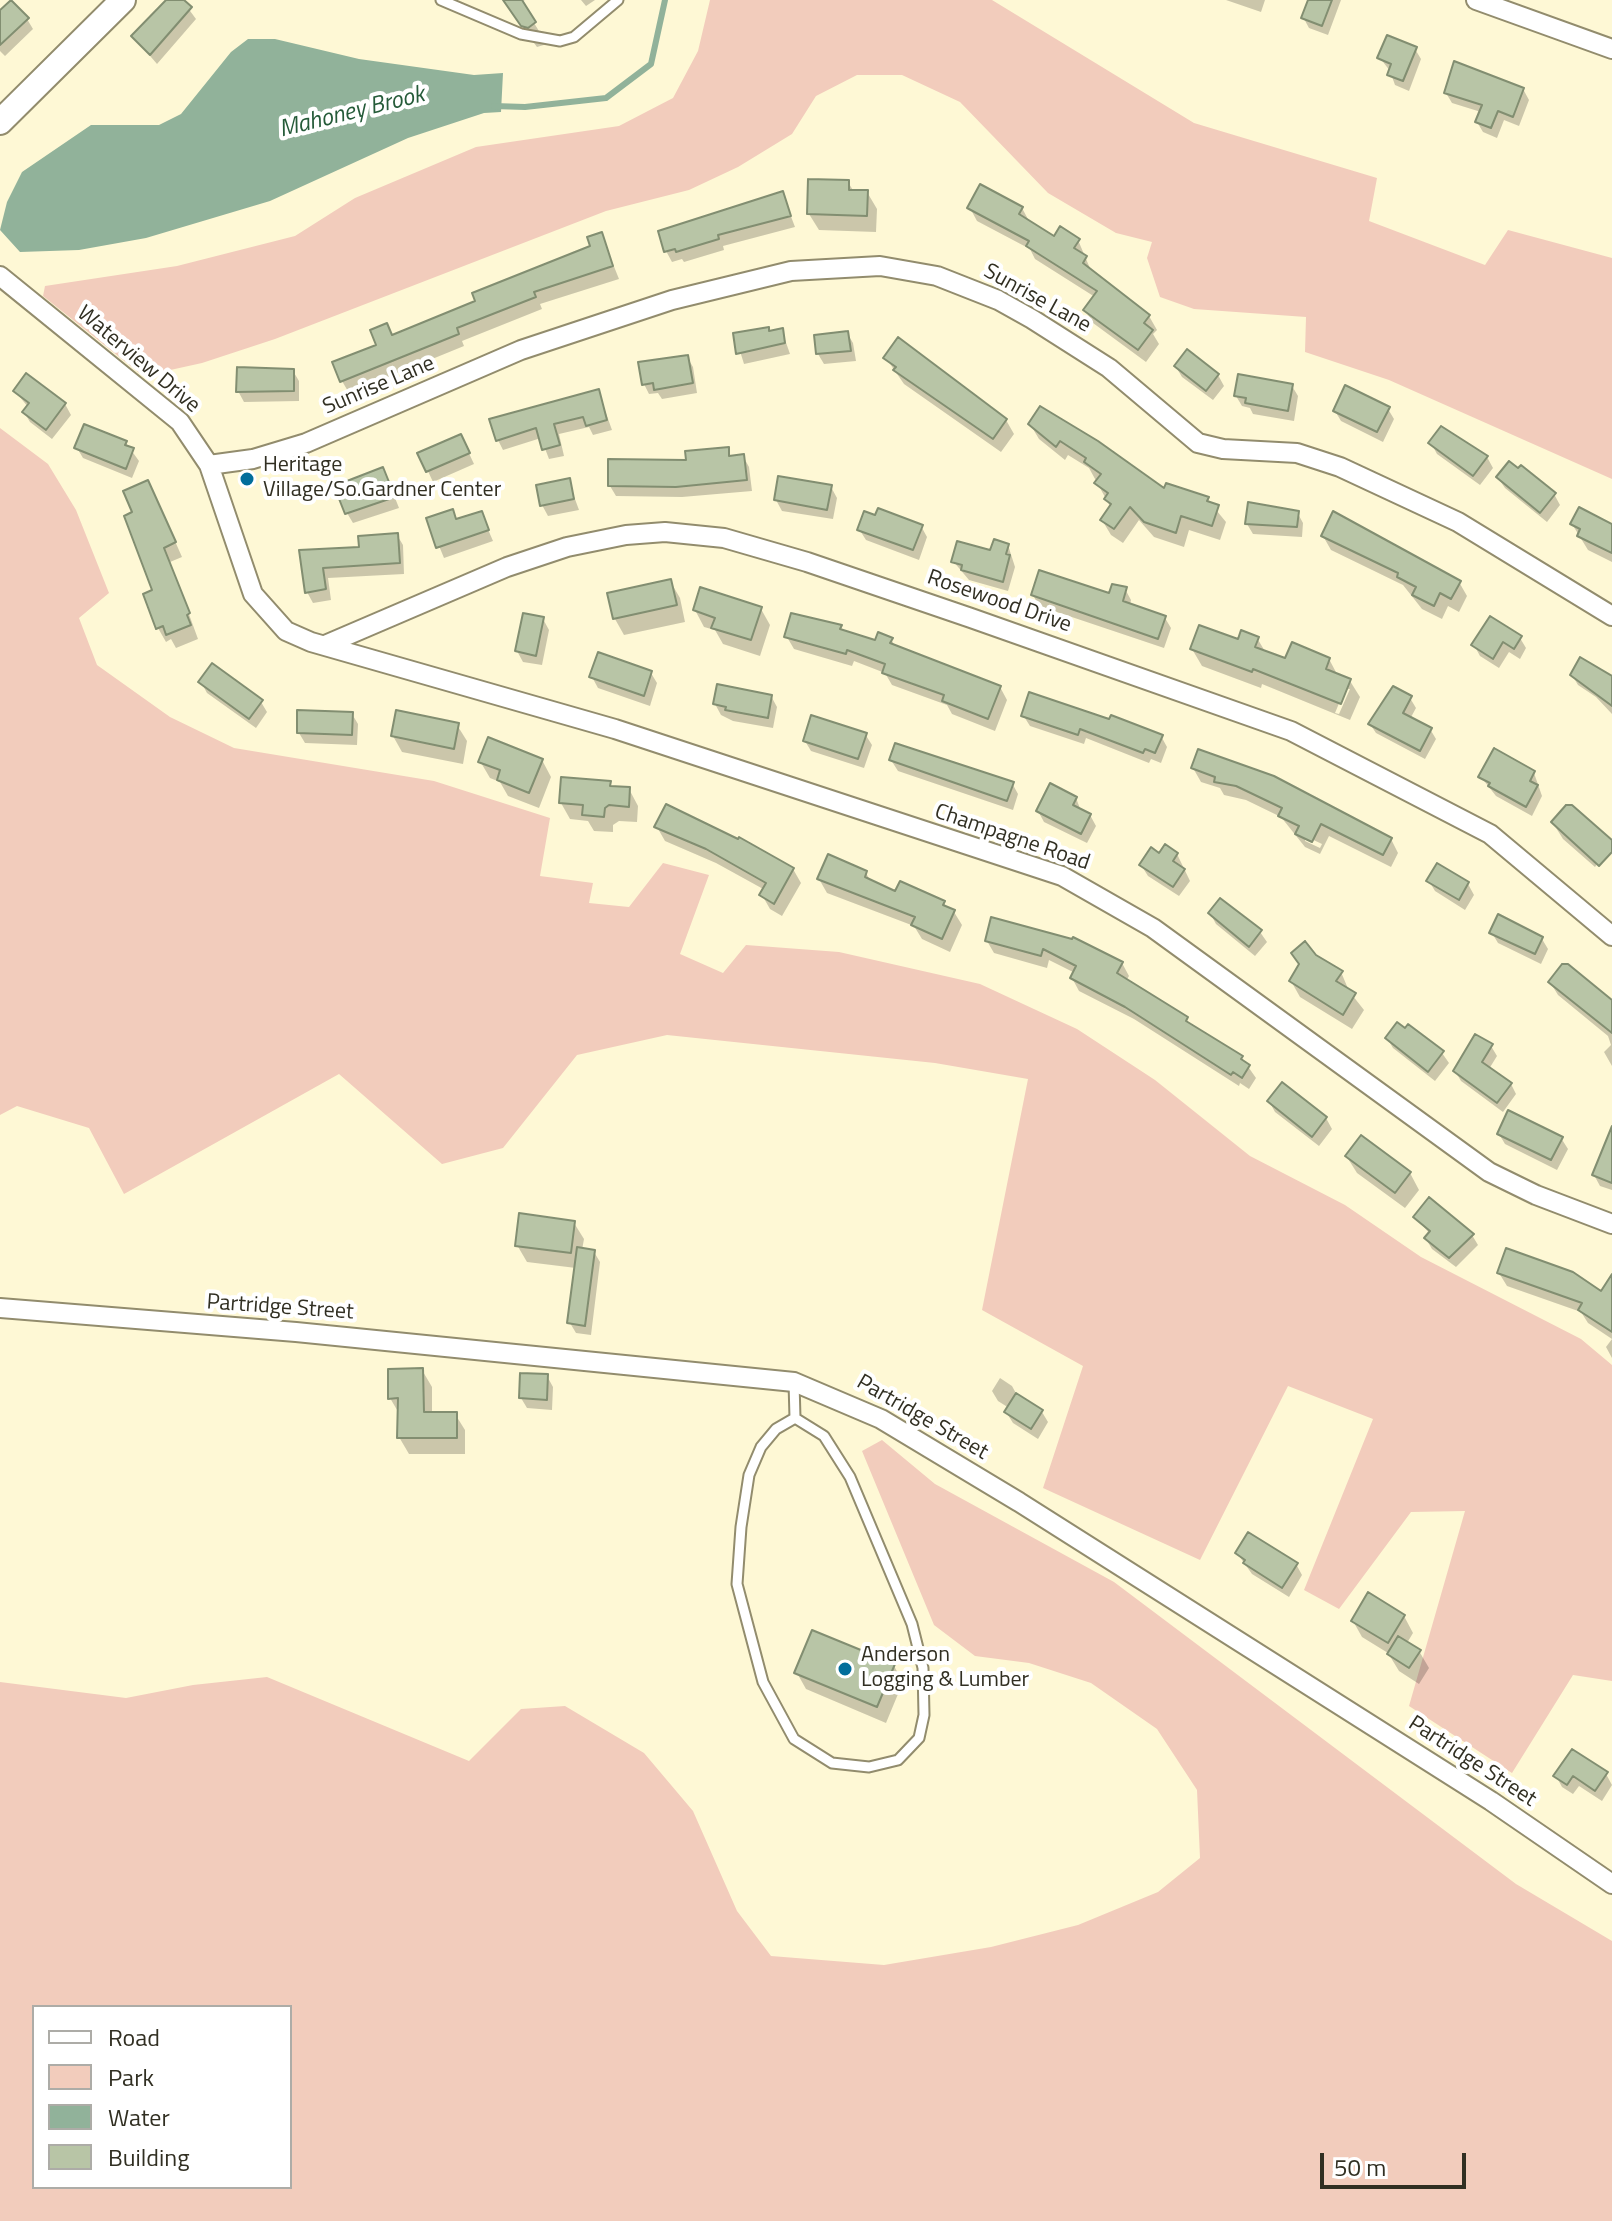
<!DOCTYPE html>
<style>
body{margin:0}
#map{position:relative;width:1612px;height:2221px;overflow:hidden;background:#fef8d5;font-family:"Titillium Web",sans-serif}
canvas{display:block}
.legend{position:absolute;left:32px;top:2005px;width:260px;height:184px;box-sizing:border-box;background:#fff;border:2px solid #adaca7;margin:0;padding:10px 14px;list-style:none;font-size:24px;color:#312f22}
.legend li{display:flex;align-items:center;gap:16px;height:40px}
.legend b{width:40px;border:2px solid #adaca7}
.scale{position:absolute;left:1320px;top:2153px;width:146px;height:36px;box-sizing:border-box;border:4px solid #312f22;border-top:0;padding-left:10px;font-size:24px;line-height:28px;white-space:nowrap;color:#312f22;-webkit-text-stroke:6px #fff;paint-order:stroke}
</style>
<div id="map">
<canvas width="1612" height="2221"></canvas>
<ul class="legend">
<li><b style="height:10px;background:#fff"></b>Road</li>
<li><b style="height:22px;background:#f2ccbc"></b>Park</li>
<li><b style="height:22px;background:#91b29a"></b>Water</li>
<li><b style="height:22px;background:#b8c5a6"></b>Building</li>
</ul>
<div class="scale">50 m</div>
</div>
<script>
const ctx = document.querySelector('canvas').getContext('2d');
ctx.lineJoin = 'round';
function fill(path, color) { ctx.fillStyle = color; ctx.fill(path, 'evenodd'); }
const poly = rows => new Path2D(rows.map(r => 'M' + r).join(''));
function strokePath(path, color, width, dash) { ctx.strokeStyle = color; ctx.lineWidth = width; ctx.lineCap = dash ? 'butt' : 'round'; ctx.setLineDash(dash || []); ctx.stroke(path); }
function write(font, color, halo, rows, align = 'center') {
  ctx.font = font + ' "Titillium Web",sans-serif'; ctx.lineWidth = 8; ctx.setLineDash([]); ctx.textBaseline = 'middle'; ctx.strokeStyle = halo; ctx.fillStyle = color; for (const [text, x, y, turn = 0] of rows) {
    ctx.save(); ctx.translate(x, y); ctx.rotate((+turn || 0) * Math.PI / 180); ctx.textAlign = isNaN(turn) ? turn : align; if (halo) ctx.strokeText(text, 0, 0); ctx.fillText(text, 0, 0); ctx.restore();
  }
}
fill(poly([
 [710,0,992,0,1194,123,1377,178,1369,221,1485,265,1508,230,1612,258,1612,479,1389,380,1305,352,1306,317,1194,309,1160,297,1147,258,1152,242,1116,233,1048,193,960,102,902,75,857,75,816,96,792,134,738,167,689,190,606,211,275,339,202,363,143,376,43,296,45,286,177,266,295,236,355,198,476,147,619,126,673,98,698,51],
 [0,428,48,464,76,510,109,593,79,618,97,665,170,717,234,748,434,781,550,818,540,876,593,883,589,903,629,907,663,863,709,875,680,954,723,973,746,945,839,952,980,984,1077,1029,1155,1080,1250,1156,1345,1205,1421,1257,1581,1339,1612,1365,1612,1681,1573,1675,1512,1773,1409,1706,1465,1511,1411,1512,1339,1609,1304,1590,1373,1419,1288,1386,1200,1560,1043,1488,1083,1366,982,1310,1028,1079,935,1063,667,1035,577,1055,503,1148,442,1164,339,1074,124,1194,89,1128,17,1106,0,1115],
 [882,1440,935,1484,1114,1582,1516,1884,1612,1941,1612,2221,0,2221,0,1682,126,1698,193,1685,267,1677,469,1761,521,1709,565,1706,644,1753,693,1811,737,1911,771,1956,884,1965,991,1947,1078,1925,1158,1892,1200,1858,1197,1790,1157,1729,1091,1683,1029,1663,975,1656,934,1625,862,1451],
 [34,2007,290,2007,290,2187,34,2187]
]), '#f2ccbc');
fill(poly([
 [248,39,275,39,359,59,474,75,503,73,501,112,484,113,408,138,270,201,146,238,79,250,20,252,0,230,7,202,22,172,91,125,159,125,181,114,231,52]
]), '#91b29a');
fill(poly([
 [169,0,182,0,196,19,157,64,133,36],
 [502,0,525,0,521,2,547,44,537,47],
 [581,0,595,0,586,6],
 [1226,0,1265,0,1261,12],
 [1310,0,1341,0,1328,35,1309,28,1303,17],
 [0,13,27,19,33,29,5,56,0,51],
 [1415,49,1421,59,1409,91,1395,85,1390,71,1380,58],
 [1523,89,1529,100,1519,126,1504,120,1497,138,1483,132,1477,122,1481,112,1452,103,1446,93],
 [848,182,854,192,867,192,877,209,876,232,819,230,809,214],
 [782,193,795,227,723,246,724,250,684,262,682,259,672,262,666,251],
 [970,208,1022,208,1029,221,1054,239,1078,240,1092,273,1149,316,1157,330,1153,334,1159,344,1146,362,1093,323,1085,310,1095,297,1035,259,1030,249,977,221],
 [601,234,619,279,540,304,542,309,462,341,464,346,349,393,342,381,378,346,387,326,393,337,478,302,593,247],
 [782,331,790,354,744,364,735,335],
 [847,333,853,343,856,361,824,364,818,354],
 [898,340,1006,420,1014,434,1001,452,904,384,886,358],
 [687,357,693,367,697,393,662,399,658,393,649,394,644,384],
 [1176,367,1218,375,1224,386,1213,400,1182,377],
 [293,371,299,381,299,401,244,402,238,391],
 [1292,386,1298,396,1294,421,1253,414,1250,408,1242,406,1236,396],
 [15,391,65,404,71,415,52,439,30,422,24,412,28,407],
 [598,391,612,430,593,435,589,427,559,434,564,456,549,459,541,438,503,450,498,440],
 [1388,409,1394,419,1383,442,1341,421,1335,411],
 [1030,424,1165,491,1207,499,1226,522,1220,540,1189,530,1184,547,1154,537,1139,520,1123,543,1111,535,1102,520,1111,508,1089,468,1068,455,1065,460,1039,439],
 [126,443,139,461,132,478,83,458,77,448],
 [1431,443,1487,457,1493,468,1480,485,1437,454],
 [466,447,474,464,433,482,420,454],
 [727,449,732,458,743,456,749,467,752,491,682,497,616,496,610,486],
 [1498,478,1554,494,1560,505,1547,522,1505,488],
 [388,480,399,508,353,523,347,513],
 [568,480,579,510,548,516,542,505],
 [831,487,837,498,833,519,782,511,776,500],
 [155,496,182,557,170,562,198,639,176,648,171,639,166,642,158,628],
 [452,511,458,521,481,513,493,541,444,558,428,519],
 [1297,512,1303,523,1302,537,1253,534,1247,524],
 [876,518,921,526,927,537,919,560,866,540,859,529],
 [1572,524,1612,526,1612,562,1588,550],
 [397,535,403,545,404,574,328,578,331,600,313,603,307,592,301,552,361,549],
 [1323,536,1459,582,1467,596,1459,612,1448,606,1442,619,1422,609,1403,585,1331,550],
 [1008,545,1015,567,1008,591,969,580,953,561,992,553],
 [670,581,680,598,685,622,624,635,615,619],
 [1125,589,1131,600,1130,605,1165,618,1171,628,1164,648,1039,606,1033,595,1111,596],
 [761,609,770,625,760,656,723,644,715,630,704,627,695,610],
 [543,619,549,630,542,665,523,662,517,651],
 [840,627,844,632,877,642,891,639,896,648,1000,687,1007,700,995,731,952,714,947,705,892,685,885,673,854,661,852,666,794,649,787,637],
 [1257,638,1266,653,1286,661,1329,659,1338,676,1350,681,1360,697,1350,720,1262,684,1261,688,1202,666,1192,649],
 [1345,689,1350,689,1339,714,1335,713],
 [1520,638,1526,648,1520,659,1509,652,1499,668,1480,656,1474,645],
 [651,673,657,683,650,706,598,688,592,677],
 [1572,675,1612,679,1612,714,1596,697,1578,685],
 [201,682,261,702,267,712,256,728,207,693],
 [771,696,777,707,773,728,733,721,721,715,715,704],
 [1410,698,1416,708,1410,719,1430,729,1436,739,1425,759,1376,733,1370,724,1381,703],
 [352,714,358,724,357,745,305,743,299,733],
 [1023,715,1161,736,1167,747,1161,763,1151,759,1149,763,1086,738,1084,744,1030,726],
 [457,725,467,741,463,764,402,752,393,736],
 [865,734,872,745,864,768,811,751,805,741],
 [542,760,551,777,539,808,508,796,500,782,490,778,480,761],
 [891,760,1012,783,1018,794,1013,810,898,771],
 [1193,768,1391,839,1398,853,1391,867,1329,836,1320,854,1305,847,1281,817,1246,800,1224,795,1220,788,1201,782],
 [1305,836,1322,844,1320,848,1305,841],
 [1534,773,1542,796,1532,816,1496,796,1481,777],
 [609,783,612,788,629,789,638,806,637,822,619,821,613,825,613,832,594,831,588,821,570,819,561,803],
 [1076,798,1081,811,1090,815,1096,826,1087,843,1044,822,1038,811],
 [1553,823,1608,848,1595,867,1563,839],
 [657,827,739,842,793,869,801,883,782,916,770,909,762,895,765,890,716,863,665,841],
 [1177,854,1190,881,1179,896,1148,876,1141,865,1160,856],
 [1438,866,1468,884,1474,895,1465,910,1435,891,1429,881],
 [866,873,871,882,896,894,943,903,954,912,962,925,950,952,922,939,914,926,827,893,819,879],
 [1210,913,1260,932,1267,942,1255,956,1216,924],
 [993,920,1122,963,1129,976,1126,981,1242,1058,1256,1078,1249,1089,1240,1083,1239,1086,1134,1019,1079,991,1072,978,1075,973,1049,960,1047,968,994,953,987,941],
 [1492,933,1542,939,1548,949,1541,964,1498,943],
 [1314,956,1341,972,1349,991,1364,1010,1352,1029,1300,997,1291,981],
 [1550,982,1612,1003,1612,1066,1604,1052,1611,1045,1608,1036,1558,995],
 [1387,1038,1442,1053,1449,1063,1435,1081,1393,1048],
 [1491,1046,1497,1056,1489,1069,1511,1084,1516,1094,1503,1112,1461,1081,1455,1071],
 [1269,1101,1326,1118,1332,1129,1319,1146,1275,1112],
 [1499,1134,1561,1138,1568,1149,1557,1170,1505,1144],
 [1347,1157,1410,1173,1419,1190,1405,1208,1357,1173],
 [1612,1162,1612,1190,1600,1186,1594,1175],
 [1415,1217,1472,1235,1478,1245,1456,1267,1432,1249,1426,1239,1430,1234],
 [574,1223,584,1239,582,1250,594,1252,600,1262,591,1335,576,1333,570,1323,576,1268,527,1262,517,1245],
 [1499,1273,1601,1294,1612,1289,1612,1358,1606,1347,1612,1339,1588,1323,1581,1312,1507,1286],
 [422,1370,432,1387,432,1414,455,1414,465,1430,465,1454,409,1454,399,1437,400,1415,390,1398],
 [547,1376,553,1387,552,1410,527,1408,521,1398],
 [1000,1378,1012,1386,1018,1397,1042,1412,1048,1422,1038,1439,1013,1423,1006,1412,1009,1408,998,1401,992,1391],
 [1237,1553,1296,1564,1302,1575,1289,1597,1252,1574],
 [1404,1616,1413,1633,1407,1643,1419,1651,1429,1668,1419,1684,1399,1671,1388,1653,1362,1637,1353,1621],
 [894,1666,903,1682,886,1723,806,1689,797,1673],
 [1606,1774,1612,1785,1602,1801,1579,1786,1573,1794,1562,1787,1556,1776]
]), '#0003');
strokePath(poly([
 [494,106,525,107,606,98,651,64,665,0]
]), '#91b29a', 6);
const building = poly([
 [11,0,29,18,0,45,0,10,11,0],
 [166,0,184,0,192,7,150,55,131,36,166,0],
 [503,0,522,0,536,22,528,28,521,26,503,0],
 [1308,0,1332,0,1322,26,1301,18,1308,0],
 [1387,35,1417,47,1403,81,1387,75,1391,64,1377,58,1387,35],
 [1454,61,1524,88,1513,117,1498,111,1491,128,1475,122,1482,105,1444,93,1454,61],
 [808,179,849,180,849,190,868,190,867,216,807,214,808,179],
 [980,184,1023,207,1019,214,1054,236,1060,226,1080,239,1074,248,1087,256,1083,263,1150,315,1144,323,1153,330,1138,350,1083,310,1097,291,1026,246,1029,241,967,208,980,184],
 [783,191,791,216,718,235,719,239,676,252,675,249,664,252,658,231,783,191],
 [602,232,613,266,534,292,536,297,457,328,459,334,340,382,332,362,376,345,370,330,387,323,392,335,475,301,472,293,590,246,587,237,602,232],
 [769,327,769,331,783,328,785,343,736,354,733,333,769,327],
 [848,331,851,351,816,354,814,335,848,331],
 [898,337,1007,419,993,439,893,370,896,367,883,358,898,337],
 [1187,349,1219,374,1206,391,1174,366,1187,349],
 [688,355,693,383,654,390,653,383,642,385,638,362,688,355],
 [237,367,294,369,294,391,236,392,237,367],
 [26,373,66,403,46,430,22,412,29,403,13,391,26,373],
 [1238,374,1293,384,1288,411,1245,403,1246,398,1234,396,1238,374],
 [1345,385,1390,407,1377,432,1333,411,1345,385],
 [599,389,607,420,586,426,583,417,554,424,560,445,542,450,536,428,496,441,489,419,599,389],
 [1040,406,1098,441,1164,488,1166,483,1209,497,1207,501,1219,505,1212,526,1181,516,1176,533,1144,522,1130,507,1114,529,1100,520,1111,504,1104,499,1108,493,1094,483,1101,474,1084,462,1086,458,1060,441,1056,447,1028,424,1040,406],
 [84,424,127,441,125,445,134,448,126,469,74,448,84,424],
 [1441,426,1488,456,1473,476,1428,443,1441,426],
 [461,434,470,453,426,472,417,453,461,434],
 [729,447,729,456,744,454,747,480,676,487,608,486,608,459,686,460,685,451,729,447],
 [1509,461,1518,468,1521,465,1556,493,1540,513,1496,477,1509,461],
 [383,467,395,497,345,514,334,486,383,467],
 [778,476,832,485,827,510,774,500,778,476],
 [570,478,574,499,540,506,536,485,570,478],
 [148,480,176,542,164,548,190,613,187,615,191,625,166,635,163,626,156,629,143,594,152,590,124,516,132,512,123,491,148,480],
 [1248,502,1299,511,1297,527,1245,524,1248,502],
 [1579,507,1612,524,1612,553,1577,536,1580,529,1570,524,1579,507],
 [878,508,923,525,913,550,857,530,864,511,875,515,878,508],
 [453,509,456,519,482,511,489,530,436,548,426,518,453,509],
 [1333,511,1461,581,1451,599,1440,593,1434,606,1412,595,1416,587,1397,577,1398,573,1321,536,1333,511],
 [398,533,400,563,323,568,326,589,305,593,299,550,359,547,358,536,398,533],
 [994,539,1009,544,1006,554,1010,555,1003,582,961,570,962,565,951,562,957,541,990,550,994,539],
 [1039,570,1109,593,1112,584,1127,587,1123,601,1166,616,1158,639,1031,595,1039,570],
 [671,579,677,605,613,619,607,593,671,579],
 [700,587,762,607,751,640,711,628,715,618,693,610,700,587],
 [523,613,544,617,536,656,515,651,523,613],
 [791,613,842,625,840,629,875,640,878,632,893,638,890,643,1001,686,988,719,942,701,944,695,882,673,885,664,847,650,846,654,784,637,791,613],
 [1490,616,1522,636,1514,649,1503,642,1493,659,1471,645,1490,616],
 [1199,625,1238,639,1241,630,1259,637,1255,647,1285,658,1292,642,1330,658,1326,669,1351,679,1341,704,1253,669,1252,672,1190,649,1199,625],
 [598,652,652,671,644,696,589,677,598,652],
 [1580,657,1612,676,1612,706,1570,675,1580,657],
 [212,663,263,700,249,719,198,682,212,663],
 [717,684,772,695,768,718,725,710,726,707,713,704,717,684],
 [1393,686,1412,696,1403,713,1432,728,1420,751,1368,724,1393,686],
 [1029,692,1109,719,1111,715,1163,735,1155,753,1145,749,1143,753,1080,729,1078,735,1021,716,1029,692],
 [297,710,353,712,352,735,297,733,297,710],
 [396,710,459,723,454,749,391,736,396,710],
 [811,715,867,733,858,759,803,741,811,715],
 [488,737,543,759,529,793,497,780,500,770,478,762,488,737],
 [895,743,1014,782,1007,801,889,760,895,743],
 [1494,748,1535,771,1530,781,1538,785,1526,807,1488,786,1490,783,1478,777,1494,748],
 [1198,749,1274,776,1392,838,1383,855,1321,824,1312,842,1295,834,1299,826,1278,816,1282,808,1236,786,1214,782,1215,777,1191,768,1198,749],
 [561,777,611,781,610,786,630,787,629,807,609,805,605,808,604,817,582,815,583,805,559,803,561,777],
 [1050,783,1077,797,1073,805,1091,814,1081,834,1036,811,1050,783],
 [666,804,738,839,739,837,794,868,774,904,759,895,766,883,706,849,654,827,666,804],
 [1566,805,1572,805,1612,840,1612,852,1599,866,1551,822,1566,805],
 [1165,844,1178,853,1173,861,1185,869,1173,887,1139,865,1151,847,1159,853,1165,844],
 [828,854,867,871,865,877,895,891,900,881,945,901,943,905,955,910,942,939,911,925,915,917,817,879,828,854],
 [1437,863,1469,882,1459,900,1426,881,1437,863],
 [1220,898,1262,930,1249,947,1208,913,1220,898],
 [1498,914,1543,937,1535,954,1489,933,1498,914],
 [991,917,1072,939,1073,937,1123,962,1117,973,1188,1017,1186,1021,1243,1056,1241,1059,1250,1065,1242,1078,1233,1072,1231,1075,1125,1007,1070,978,1076,966,1043,949,1041,956,985,941,991,917],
 [1305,941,1316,955,1343,971,1336,981,1356,993,1343,1015,1289,981,1299,964,1291,953,1305,941],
 [1562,964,1568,964,1612,1000,1612,1033,1548,982,1562,964],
 [1397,1022,1405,1028,1408,1024,1444,1051,1428,1072,1385,1038,1397,1022],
 [1475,1034,1493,1044,1482,1062,1512,1083,1497,1103,1453,1071,1475,1034],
 [1282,1082,1327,1117,1312,1137,1267,1101,1282,1082],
 [1508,1110,1563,1137,1551,1160,1497,1134,1508,1110],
 [1612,1126,1612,1183,1592,1175,1612,1126],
 [1361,1135,1411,1172,1395,1193,1345,1156,1361,1135],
 [1429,1197,1474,1234,1449,1258,1424,1238,1430,1231,1413,1217,1429,1197],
 [519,1213,575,1221,571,1253,515,1246,519,1213],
 [577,1247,595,1250,585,1326,567,1323,577,1247],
 [1506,1248,1573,1272,1601,1291,1612,1274,1612,1332,1578,1310,1582,1303,1497,1273,1506,1248],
 [423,1368,424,1412,457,1412,457,1438,397,1438,398,1398,388,1399,388,1369,423,1368],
 [520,1373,548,1374,547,1400,519,1398,520,1373],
 [1016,1393,1043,1410,1031,1429,1004,1412,1016,1393],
 [1248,1532,1298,1563,1282,1588,1243,1563,1245,1560,1235,1553,1248,1532],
 [1368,1592,1405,1615,1388,1643,1351,1621,1368,1592],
 [812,1630,895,1664,877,1707,794,1673,812,1630],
 [1398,1636,1421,1650,1409,1668,1387,1654,1398,1636],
 [1572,1749,1608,1772,1595,1791,1573,1776,1567,1785,1553,1776,1572,1749]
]);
fill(building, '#b8c5a6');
strokePath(building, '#828e71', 2);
const service = poly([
 [441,0,521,34,560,41,574,37,618,0],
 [794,1382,795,1418,776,1429,761,1447,749,1475,741,1527,737,1584,763,1682,794,1739,832,1763,869,1767,898,1760,919,1738,924,1715,923,1668,912,1624,850,1477,824,1436,795,1418]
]);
const minor = poly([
 [1476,0,1612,49],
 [0,276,180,422,209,465,253,594,286,631,311,642,615,729,1062,876,1153,928,1489,1172,1536,1195,1612,1224],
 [209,465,253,459,306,443,521,350,672,300,791,271,880,266,937,276,998,300,1032,319,1109,368,1198,443,1223,449,1297,453,1340,467,1458,522,1612,616],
 [325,645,507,567,567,547,626,535,665,532,724,538,807,562,971,618,1291,731,1490,834,1612,936],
 [0,1308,296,1332,794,1382,881,1419,1019,1502,1491,1801,1612,1884]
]);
const secondary = poly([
 [0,122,123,0]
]);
strokePath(service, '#928c6d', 13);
strokePath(minor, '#928c6d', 22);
strokePath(secondary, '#928c6d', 28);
strokePath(service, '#fff', 9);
strokePath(minor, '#fff', 18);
strokePath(secondary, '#fff', 24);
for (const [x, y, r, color] of [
 [247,479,8,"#026e9b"],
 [845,1669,8,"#026e9b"]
]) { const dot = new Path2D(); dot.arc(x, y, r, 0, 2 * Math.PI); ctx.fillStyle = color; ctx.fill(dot); strokePath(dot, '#fff', 3); }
write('22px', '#312f22', '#fff', [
 ["Sunrise Lane",1037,299,29],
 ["Waterview Drive",138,360,40],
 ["Sunrise Lane",379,386,-23],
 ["Rosewood Drive",999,602,19],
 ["Champagne Road",1012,838,19],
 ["Partridge Street",280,1308,4],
 ["Partridge Street",922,1418,30],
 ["Partridge Street",1472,1762,33]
]);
write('22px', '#312f22', '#fff', [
 ["Heritage",263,466],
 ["Village/So.Gardner Center",263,491],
 ["Anderson",861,1656],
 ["Logging & Lumber",861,1681]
], 'left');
write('italic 24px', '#255b39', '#fff', [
 ["Mahoney Brook",352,113,-14]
]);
</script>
